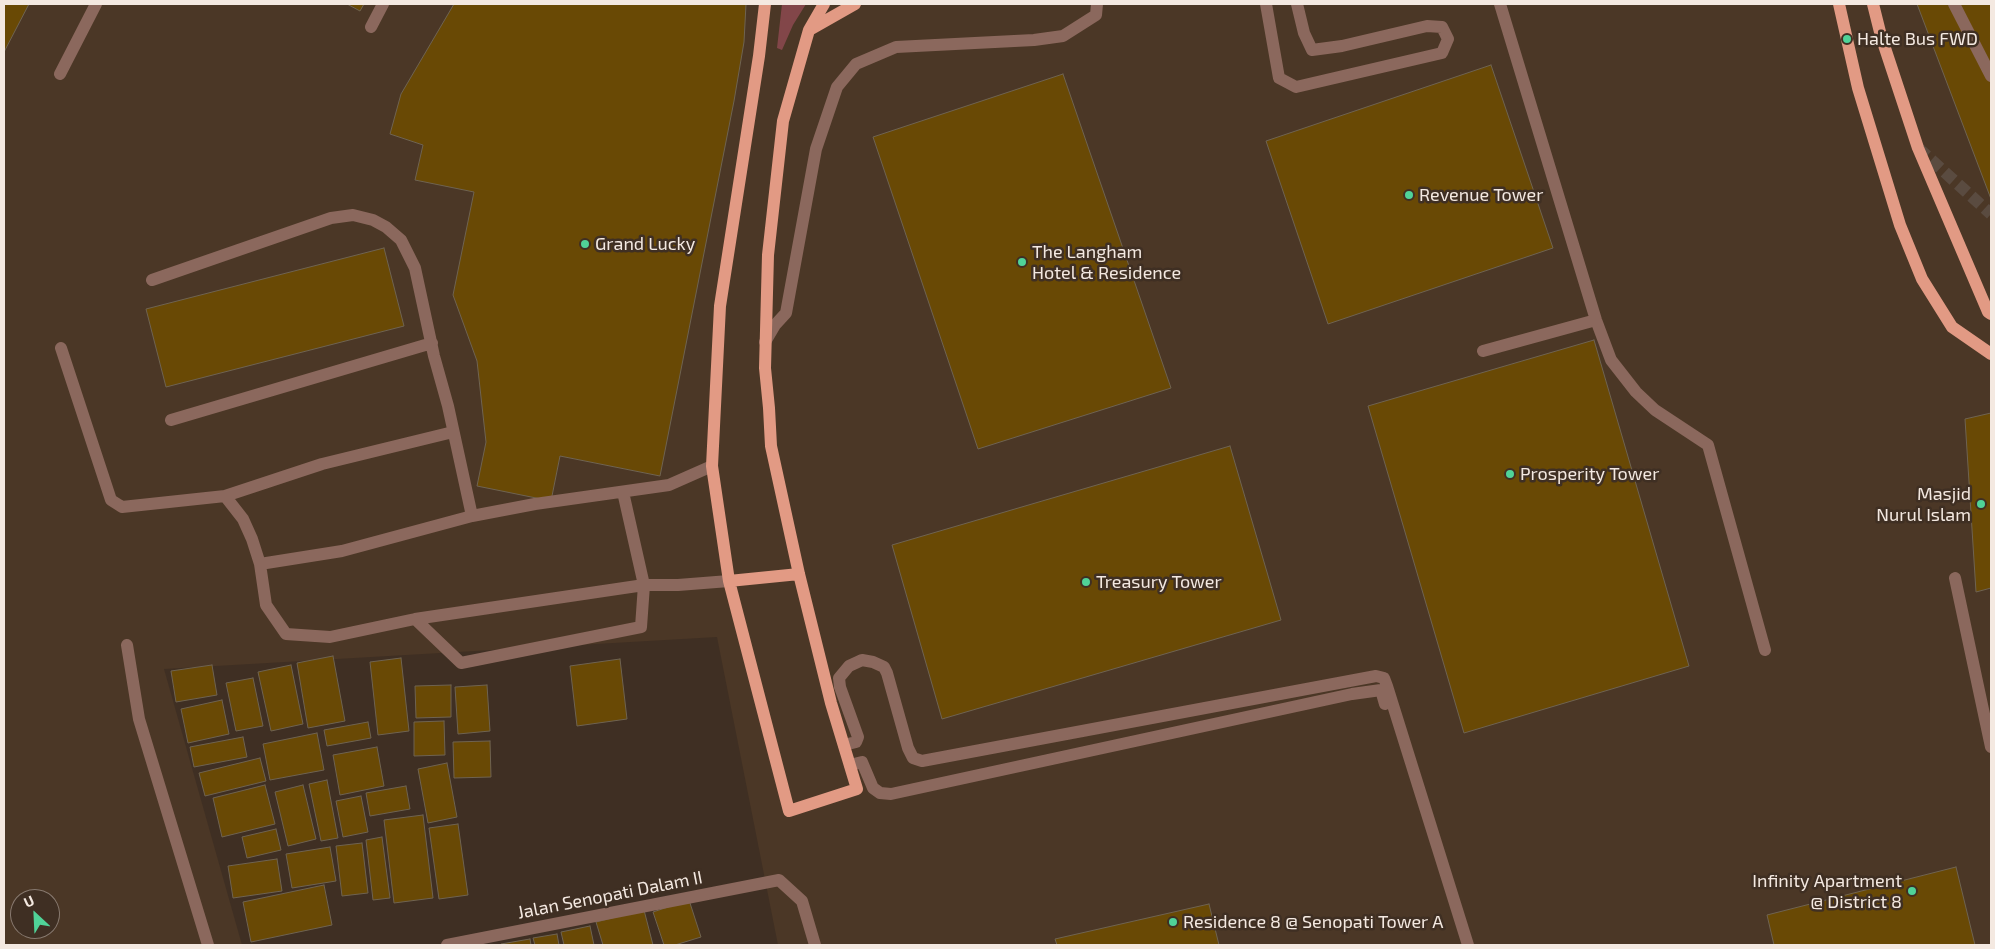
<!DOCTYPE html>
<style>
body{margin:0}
#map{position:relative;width:1995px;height:949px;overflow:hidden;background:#3f2f23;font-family:"Exo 2",sans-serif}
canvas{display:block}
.frame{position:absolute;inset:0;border:5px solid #f4e9e1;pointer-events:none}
.north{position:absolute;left:10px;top:889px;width:50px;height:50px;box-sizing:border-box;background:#3f2f23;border:1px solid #87796f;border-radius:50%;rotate:335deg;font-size:14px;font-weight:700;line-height:20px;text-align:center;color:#f4e9e1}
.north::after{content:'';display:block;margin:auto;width:18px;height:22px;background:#50d398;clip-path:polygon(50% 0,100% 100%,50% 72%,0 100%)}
</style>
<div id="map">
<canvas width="1995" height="949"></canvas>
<div class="frame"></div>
<div class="north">U</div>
</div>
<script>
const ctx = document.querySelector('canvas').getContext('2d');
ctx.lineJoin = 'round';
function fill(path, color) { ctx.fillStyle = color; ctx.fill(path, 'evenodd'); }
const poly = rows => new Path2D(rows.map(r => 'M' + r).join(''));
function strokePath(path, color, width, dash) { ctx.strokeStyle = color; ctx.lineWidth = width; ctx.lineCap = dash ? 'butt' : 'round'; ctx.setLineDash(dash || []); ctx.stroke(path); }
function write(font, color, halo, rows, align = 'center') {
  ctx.font = font + ' "Exo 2",sans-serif'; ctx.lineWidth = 5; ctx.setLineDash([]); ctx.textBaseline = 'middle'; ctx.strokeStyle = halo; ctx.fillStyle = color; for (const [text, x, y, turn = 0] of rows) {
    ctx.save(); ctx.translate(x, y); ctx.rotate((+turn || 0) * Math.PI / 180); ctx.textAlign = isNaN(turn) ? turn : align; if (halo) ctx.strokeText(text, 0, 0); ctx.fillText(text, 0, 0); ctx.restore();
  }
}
fill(poly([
 [4,4,1991,4,1991,945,778,945,717,637,164,669,242,945,4,945],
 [20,899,50,899,50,929,20,929]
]), '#4b3726');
fill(poly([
 [782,4,806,4,793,25,782,50,777,48]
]), '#824649');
const building = poly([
 [4,4,29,4,4,52,4,4],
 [347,4,364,4,360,11,347,4],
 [454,4,746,4,744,42,734,101,660,476,560,456,551,501,477,486,486,442,477,361,453,295,474,192,415,180,423,145,390,134,401,94,454,4],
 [1917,4,1991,4,1991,199,1917,4],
 [1491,65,1553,248,1328,324,1266,141,1491,65],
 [1063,74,1171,388,978,449,873,137,1063,74],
 [384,248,404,326,166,387,146,309,384,248],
 [1594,340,1689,666,1464,733,1368,406,1594,340],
 [1991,413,1991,588,1976,592,1965,419,1991,413],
 [1230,446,1281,620,942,719,892,545,1230,446],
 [333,656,345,721,308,728,297,663,333,656],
 [401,658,409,731,378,735,370,662,401,658],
 [620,659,627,719,577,726,570,666,620,659],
 [212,665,217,695,176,702,171,671,212,665],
 [291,665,303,724,271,731,258,672,291,665],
 [253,678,263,726,236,731,226,683,253,678],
 [451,685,451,717,416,718,415,686,451,685],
 [487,685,490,731,458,734,455,687,487,685],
 [222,700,229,734,188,743,181,709,222,700],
 [444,721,445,755,414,756,414,722,444,721],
 [368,722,371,738,327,746,324,730,368,722],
 [317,733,324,770,270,780,263,744,317,733],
 [243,737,247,757,194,767,190,747,243,737],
 [490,741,491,777,454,778,453,742,490,741],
 [377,747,384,786,340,795,333,755,377,747],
 [260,758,266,781,205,796,199,773,260,758],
 [447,763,457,817,428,823,418,769,447,763],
 [327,780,338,838,321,841,309,784,327,780],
 [265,785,275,824,222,837,213,798,265,785],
 [303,785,316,839,288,846,275,792,303,785],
 [406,786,410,809,370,816,366,793,406,786],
 [361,796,368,832,343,837,336,801,361,796],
 [423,815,433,898,394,903,384,820,423,815],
 [458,824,468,895,439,899,429,828,458,824],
 [276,829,281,850,247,858,242,837,276,829],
 [382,837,390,898,373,900,366,840,382,837],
 [362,843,368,893,342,896,336,846,362,843],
 [330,847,336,881,292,888,286,854,330,847],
 [277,859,282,891,233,898,228,866,277,859],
 [1956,867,1975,945,1774,945,1767,915,1956,867],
 [324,885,332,925,251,942,243,902,324,885],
 [689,900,701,937,675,945,664,945,653,912,689,900],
 [1209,904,1219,945,1057,945,1055,939,1209,904],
 [644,910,653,945,603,945,596,922,644,910],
 [590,926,594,945,564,945,561,932,590,926],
 [557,934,559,945,535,945,533,938,557,934],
 [530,939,531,945,501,945,501,944,530,939]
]);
fill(building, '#694905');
strokePath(building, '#6f6351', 1);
strokePath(poly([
 [1918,148,1991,214]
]), '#5a4b40', 12, [12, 6]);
strokePath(poly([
 [1266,4,1279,78,1296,87,1442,53,1448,39,1442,27,1427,26,1342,46,1312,50,1304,33,1297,4],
 [1500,4,1596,320,1611,360,1636,392,1655,410,1708,445,1765,650],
 [1954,4,1991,76],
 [371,27,383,4],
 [60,74,96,4],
 [152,280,331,218,353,215,373,220,386,227,401,240,415,268,434,356,448,406,472,516],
 [765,342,775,325,786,313,816,149,837,87,856,64,896,47,1034,40,1063,36,1096,15,1097,4],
 [61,348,111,500,122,507,225,496,243,519,252,539,260,564,266,605,286,634,330,637,415,619,644,585,678,585,729,581],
 [1483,351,1596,320],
 [171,420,432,343],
 [225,496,322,464,453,432],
 [260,564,342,551,472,516,535,504,669,485,712,466],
 [1955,578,1991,747],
 [415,619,461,663,641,627,644,585,623,492],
 [127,645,139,719,208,945],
 [844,745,856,742,858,737,840,687,839,678,849,666,862,660,873,662,884,667,887,673,908,748,913,758,922,761,1376,676,1384,678,1387,686,1468,945],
 [850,765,862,762,873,788,880,793,891,794,1352,694,1381,690,1385,704],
 [447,945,779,880,802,901,815,945]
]), '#8b685d', 12);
strokePath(poly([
 [765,4,759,56,720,306,712,466,729,581,789,811,857,789,831,703,799,574,771,446,769,408,765,368,768,255,783,121,809,30,824,4],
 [1839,4,1858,88,1900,225,1922,279,1952,327,1991,354],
 [1873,4,1881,36,1918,148,1988,312,1991,314],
 [811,29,855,4],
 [729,581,799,574]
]), '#e29a84', 12);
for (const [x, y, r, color] of [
 [1847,39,5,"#50d398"],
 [1409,195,5,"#50d398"],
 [585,244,5,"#50d398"],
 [1022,262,5,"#50d398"],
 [1510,474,5,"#50d398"],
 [1981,504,5,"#50d398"],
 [1086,582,5,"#50d398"],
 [1912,891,5,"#50d398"],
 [1173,922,5,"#50d398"]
]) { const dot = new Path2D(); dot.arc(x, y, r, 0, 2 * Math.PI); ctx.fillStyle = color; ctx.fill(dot); strokePath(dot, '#3f2f23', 2); }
write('18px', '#f4e9e1', '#3f2f23', [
 ["Halte Bus FWD",1857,39],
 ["Revenue Tower",1419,195],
 ["Grand Lucky",595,244],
 ["The Langham",1032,252],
 ["Hotel & Residence",1032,273],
 ["Prosperity Tower",1520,474],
 ["Masjid",1971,494,"right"],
 ["Nurul Islam",1971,515,"right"],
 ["Treasury Tower",1096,582],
 ["Infinity Apartment",1902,881,"right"],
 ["@ District 8",1902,902,"right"],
 ["Residence 8 @ Senopati Tower A",1183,922]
], 'left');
write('18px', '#f4e9e1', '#3f2f23', [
 ["Jalan Senopati Dalam II",610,895,-11]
]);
</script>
